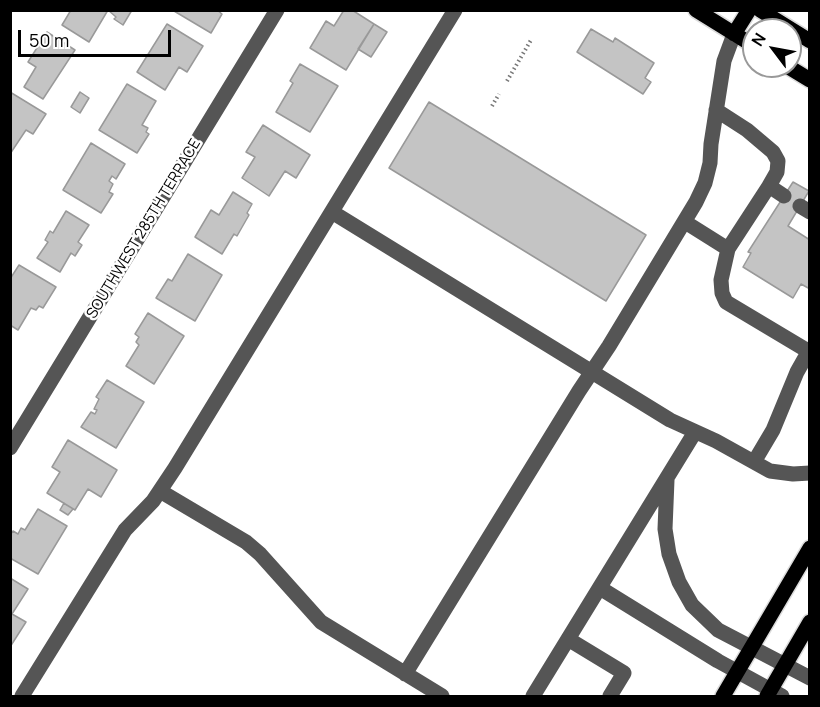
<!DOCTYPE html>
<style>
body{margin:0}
#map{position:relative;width:820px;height:707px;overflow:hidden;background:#fff;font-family:Manrope,sans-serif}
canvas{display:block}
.frame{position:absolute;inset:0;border:12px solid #000;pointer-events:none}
.north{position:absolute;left:742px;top:18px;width:60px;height:60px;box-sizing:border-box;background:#fff;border:2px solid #999;border-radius:50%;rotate:302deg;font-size:16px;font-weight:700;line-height:24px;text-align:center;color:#000}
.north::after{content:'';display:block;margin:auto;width:21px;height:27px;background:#000;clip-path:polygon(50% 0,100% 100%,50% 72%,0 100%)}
.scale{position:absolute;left:18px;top:30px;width:153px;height:27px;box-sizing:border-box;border:3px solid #000;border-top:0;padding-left:8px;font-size:18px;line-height:21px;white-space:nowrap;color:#000;-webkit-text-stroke:4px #fff;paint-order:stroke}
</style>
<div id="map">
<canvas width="820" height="707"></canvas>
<div class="frame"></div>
<div class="north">N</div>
<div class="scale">50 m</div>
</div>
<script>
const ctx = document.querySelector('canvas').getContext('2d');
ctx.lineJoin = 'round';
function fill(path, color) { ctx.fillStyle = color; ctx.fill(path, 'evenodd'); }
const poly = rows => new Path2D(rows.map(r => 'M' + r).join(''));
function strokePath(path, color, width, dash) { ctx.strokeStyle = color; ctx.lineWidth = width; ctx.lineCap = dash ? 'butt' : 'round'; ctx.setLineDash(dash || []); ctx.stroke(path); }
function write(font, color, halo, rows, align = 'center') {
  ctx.font = font + ' Manrope,sans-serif'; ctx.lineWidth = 5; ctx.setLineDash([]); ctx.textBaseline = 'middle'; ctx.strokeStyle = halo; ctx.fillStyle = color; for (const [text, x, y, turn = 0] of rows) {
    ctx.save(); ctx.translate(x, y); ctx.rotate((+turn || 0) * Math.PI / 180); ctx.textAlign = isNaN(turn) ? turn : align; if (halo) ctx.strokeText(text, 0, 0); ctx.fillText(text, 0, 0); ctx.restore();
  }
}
const building = poly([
 [71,10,108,10,89,42,62,25,71,10],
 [108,10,132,10,123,25,114,19,116,17,108,10],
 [217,10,222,14,211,33,174,11,217,10],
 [344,10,352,10,374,24,346,70,310,48,326,21,334,26,344,10],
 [167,24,203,46,187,72,179,67,165,90,137,72,167,24],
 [374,24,387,32,371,57,358,49,374,24],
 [591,29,613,42,615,38,654,63,645,78,651,82,643,94,577,52,591,29],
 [47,32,75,50,43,99,24,87,36,67,28,62,47,32],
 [300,64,338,86,310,132,276,112,293,83,290,81,300,64],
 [127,84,156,101,142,125,148,128,146,132,149,134,137,153,99,130,127,84],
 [10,92,46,114,33,134,26,130,10,154,10,92],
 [80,92,89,98,80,113,71,107,80,92],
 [429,102,646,235,606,301,389,168,429,102],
 [263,125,310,155,296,178,285,171,269,196,242,178,255,157,246,152,263,125],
 [91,143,125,164,116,179,112,176,109,181,113,184,109,192,113,194,101,213,63,190,91,143],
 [793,182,809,191,788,226,810,240,810,289,801,284,793,298,743,267,751,253,748,252,793,182],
 [233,192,252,204,247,213,249,215,237,236,234,234,222,254,195,237,211,210,219,215,233,192],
 [66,211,89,225,78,242,82,245,75,256,71,253,60,272,37,258,48,242,45,240,50,231,53,233,66,211],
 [188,254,222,275,195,321,156,298,168,279,172,281,188,254],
 [19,265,56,287,43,308,39,306,36,310,31,308,18,330,10,325,10,279,19,265],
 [148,313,184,336,154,384,126,366,139,345,136,342,139,337,135,334,148,313],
 [107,380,144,402,116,448,81,427,91,412,95,414,97,410,94,409,99,399,96,397,107,380],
 [68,440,117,470,101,497,88,489,75,510,47,493,60,472,52,467,68,440],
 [64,503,73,509,68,515,60,510,64,503],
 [38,509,67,526,38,574,10,558,10,535,13,531,18,534,21,528,25,530,38,509],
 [10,578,28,589,12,614,26,622,10,647,10,578]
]);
fill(building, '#c4c4c4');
strokePath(building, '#999', 1.5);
const major = poly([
 [696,10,754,46],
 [760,10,810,41],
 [734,34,749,10],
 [787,66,810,80],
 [723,696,810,548],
 [767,696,810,622]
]);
strokePath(major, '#dbdbdb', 18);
strokePath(poly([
 [507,81,531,40],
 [492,106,499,94]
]), '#777', 4, [1.5, 3]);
strokePath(poly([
 [716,110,747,130,773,152,778,161,777,172,769,186],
 [800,206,810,212],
 [332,212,670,420,716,441,770,471,793,474,810,473],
 [685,222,728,249,721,280,722,293,726,302,808,351],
 [728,249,769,186,784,196],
 [10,448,277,10],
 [754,462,773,430,797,372,810,349],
 [667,480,665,529,669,554,679,582,692,605,718,630,810,678],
 [160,491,246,542,260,554,321,622,442,696],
 [600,588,718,661,782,696],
 [568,639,624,673,610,696],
 [405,674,579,391,609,346,696,202,705,183,710,163,711,144,724,61,734,34],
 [22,696,125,530,153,501,175,468,455,10],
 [533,696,695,432]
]), '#555', 15);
strokePath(major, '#000', 15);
write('15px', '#000', '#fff', [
 ["SOUTHWEST 285TH TERRACE",144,229,-59]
]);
</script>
